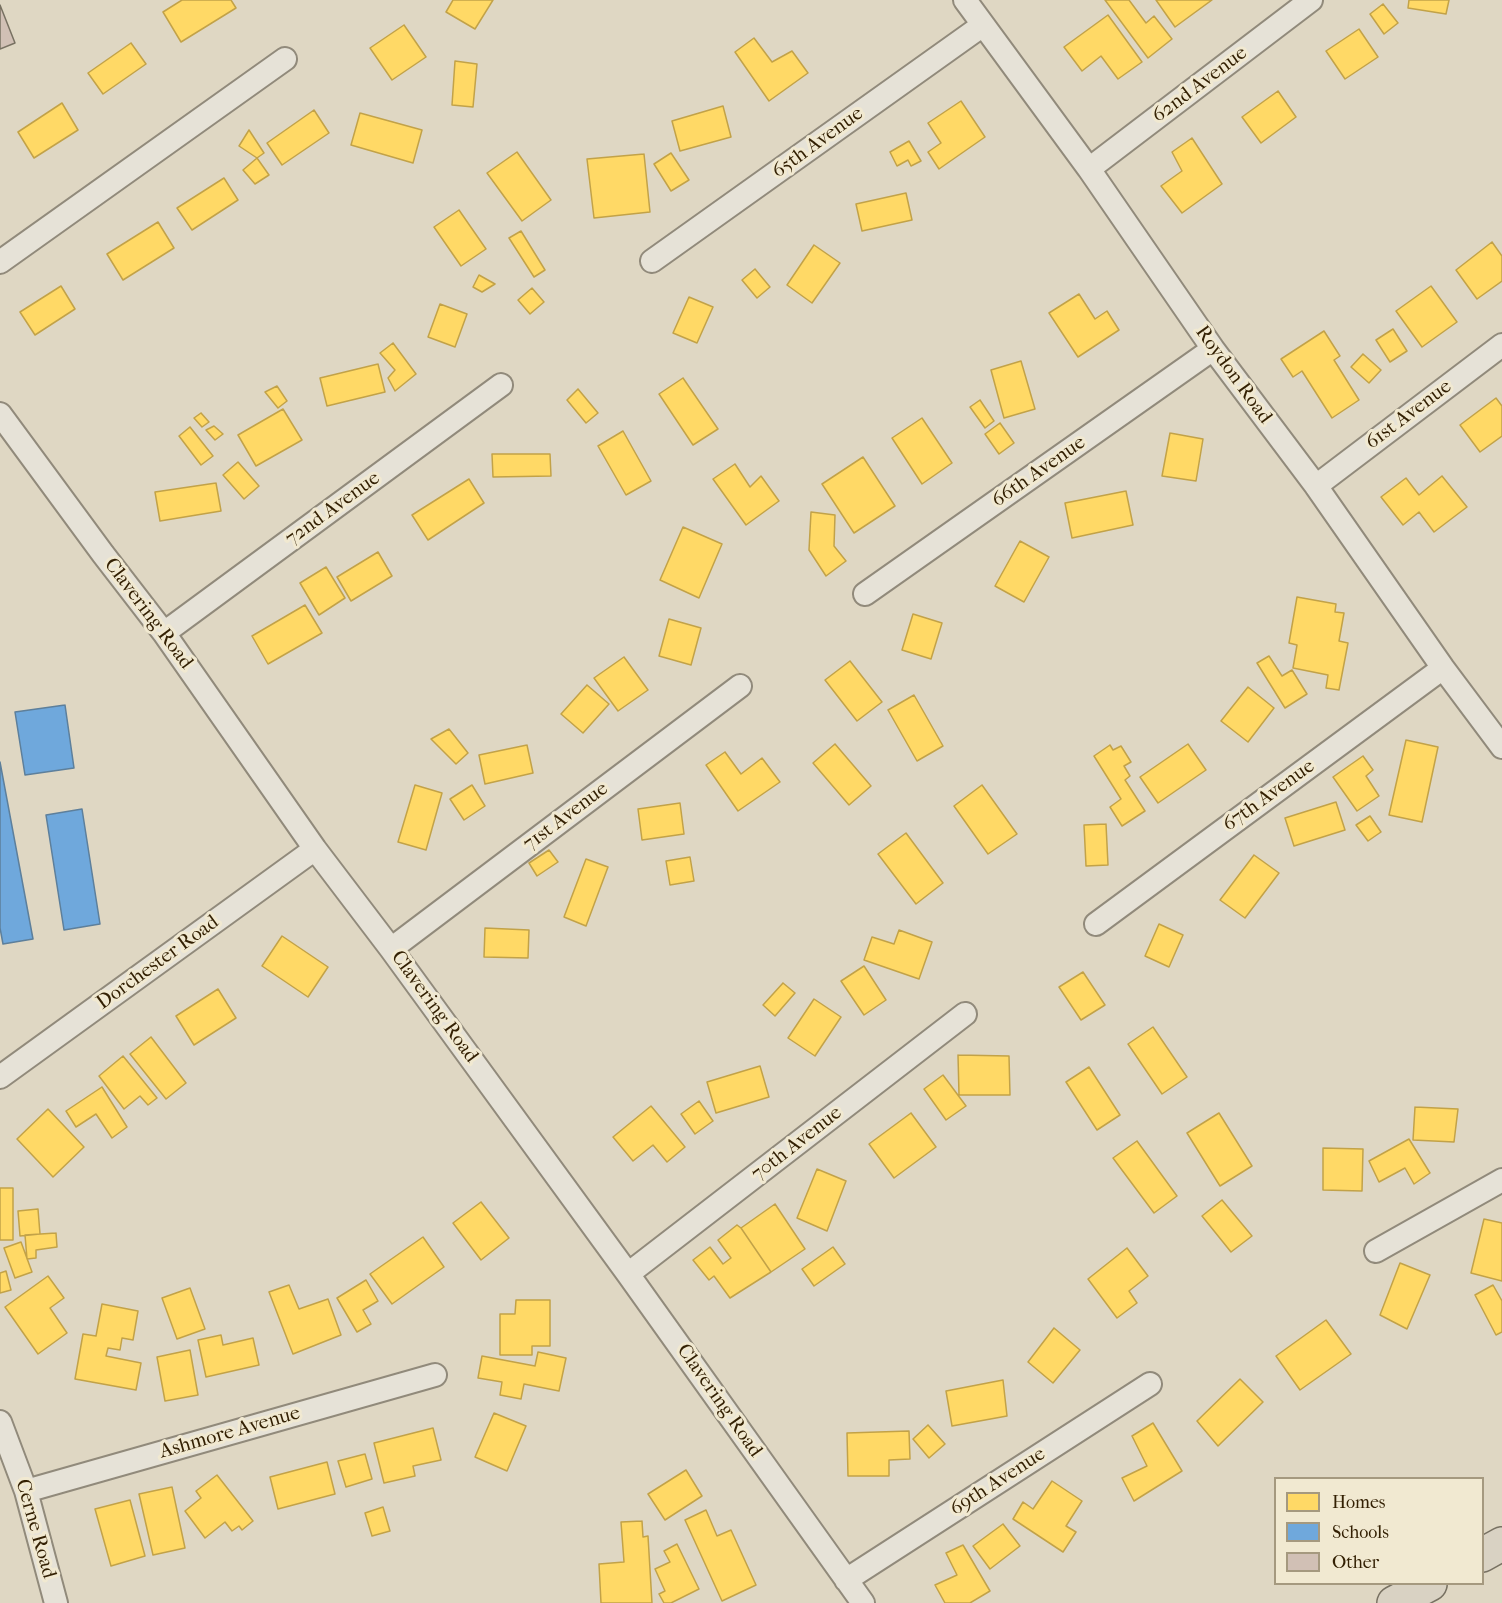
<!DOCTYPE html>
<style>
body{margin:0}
#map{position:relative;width:1502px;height:1603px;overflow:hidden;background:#dfd7c3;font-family:"IM FELL French Canon",serif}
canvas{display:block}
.legend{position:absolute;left:1274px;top:1477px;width:210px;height:108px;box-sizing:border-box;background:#f1e9d1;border:2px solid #a5997f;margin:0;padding:8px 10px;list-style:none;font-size:18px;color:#332003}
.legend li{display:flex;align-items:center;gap:12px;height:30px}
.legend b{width:30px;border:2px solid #a5997f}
</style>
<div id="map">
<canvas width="1502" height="1603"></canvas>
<ul class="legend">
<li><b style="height:16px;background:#ffd966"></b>Homes</li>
<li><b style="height:16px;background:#6fa8dc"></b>Schools</li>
<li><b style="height:16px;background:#d1c0b5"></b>Other</li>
</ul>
</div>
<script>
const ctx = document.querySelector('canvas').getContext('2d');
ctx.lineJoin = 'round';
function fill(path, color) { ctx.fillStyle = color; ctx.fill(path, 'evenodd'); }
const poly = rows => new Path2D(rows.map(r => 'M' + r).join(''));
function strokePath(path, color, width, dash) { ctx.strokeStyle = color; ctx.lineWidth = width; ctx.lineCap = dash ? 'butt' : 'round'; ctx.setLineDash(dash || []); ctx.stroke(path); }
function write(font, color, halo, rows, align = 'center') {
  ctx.font = font + ' "IM FELL French Canon",serif'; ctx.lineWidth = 6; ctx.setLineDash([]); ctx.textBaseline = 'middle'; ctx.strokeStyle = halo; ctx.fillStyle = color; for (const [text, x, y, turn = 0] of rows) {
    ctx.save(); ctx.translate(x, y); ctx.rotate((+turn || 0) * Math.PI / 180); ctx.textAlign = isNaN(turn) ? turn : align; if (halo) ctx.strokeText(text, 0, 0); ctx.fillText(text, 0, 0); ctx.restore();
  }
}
const homes = poly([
 [182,0,231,0,236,8,181,42,163,12,182,0],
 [453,0,493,0,475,29,446,12,453,0],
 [1105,0,1129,0,1146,23,1154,16,1172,39,1148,58,1105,0],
 [1156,0,1212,0,1175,27,1156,0],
 [1409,0,1449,0,1446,14,1408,8,1409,0],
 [1383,4,1398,23,1384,34,1370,14,1383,4],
 [1108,15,1142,62,1118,79,1101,56,1082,71,1064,47,1108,15],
 [404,25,426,57,392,80,370,48,404,25],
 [1359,29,1378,57,1345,79,1326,51,1359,29],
 [754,38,772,62,792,51,808,73,769,101,735,52,754,38],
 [131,43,146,64,103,94,88,73,131,43],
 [455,61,477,64,473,107,452,105,455,61],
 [1278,91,1296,117,1261,143,1242,117,1278,91],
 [961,101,985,137,939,169,928,152,941,143,928,123,961,101],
 [62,103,78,130,34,158,18,132,62,103],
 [723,106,731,137,680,151,672,121,723,106],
 [314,110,329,133,282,165,267,143,314,110],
 [360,113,422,130,413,163,351,145,360,113],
 [249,130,264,153,257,158,239,146,249,130],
 [1192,138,1222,184,1182,213,1161,186,1182,171,1172,152,1192,138],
 [909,141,921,161,911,166,908,160,897,166,890,152,909,141],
 [517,152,551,200,522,221,487,173,517,152],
 [671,153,689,180,671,191,654,164,671,153],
 [644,154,650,212,594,218,587,159,644,154],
 [257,158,269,175,255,184,243,170,257,158],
 [224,178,238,200,192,230,177,208,224,178],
 [906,193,912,220,862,231,856,204,906,193],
 [459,210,486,249,461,266,434,227,459,210],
 [158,222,174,248,123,280,107,254,158,222],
 [521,231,545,270,534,277,509,238,521,231],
 [1492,242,1502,256,1502,281,1477,299,1456,270,1492,242],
 [814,245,840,263,812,303,787,285,814,245],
 [755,269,770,287,757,298,742,280,755,269],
 [479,275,495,284,482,292,473,287,479,275],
 [61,286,75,309,35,335,20,312,61,286],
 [1431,286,1457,322,1422,347,1396,311,1431,286],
 [532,288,544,302,530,314,518,300,532,288],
 [1079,294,1095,319,1107,311,1119,330,1078,357,1049,313,1079,294],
 [689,297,713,307,697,343,673,333,689,297],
 [440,304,467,314,455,347,428,337,440,304],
 [1393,329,1407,351,1390,362,1376,340,1393,329],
 [1324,331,1340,356,1334,360,1359,400,1332,418,1302,371,1293,377,1281,359,1324,331],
 [393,343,416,374,395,391,388,378,395,370,380,353,393,343],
 [1363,354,1381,370,1369,383,1351,367,1363,354],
 [1021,361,1035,409,1004,418,991,370,1021,361],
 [378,364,385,392,327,406,320,378,378,364],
 [683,378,718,429,693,445,659,394,683,378],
 [277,386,287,401,278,408,265,392,277,386],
 [578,389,598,413,586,423,567,400,578,389],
 [1496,398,1502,406,1502,436,1480,452,1460,425,1496,398],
 [980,400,994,421,985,428,970,407,980,400],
 [283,409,302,440,256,466,238,435,283,409],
 [201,413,209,422,202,427,194,418,201,413],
 [922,418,952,463,922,484,892,438,922,418],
 [1000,423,1014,443,999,454,985,434,1000,423],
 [214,426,223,434,215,440,206,430,214,426],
 [190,427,213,456,201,465,179,436,190,427],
 [623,431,651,481,626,495,598,446,623,431],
 [1170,433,1203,439,1196,481,1162,476,1170,433],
 [492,454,550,454,551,476,493,477,492,454],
 [863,457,895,506,854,533,822,484,863,457],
 [238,462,259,486,244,499,223,475,238,462],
 [735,464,750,487,761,476,779,501,746,525,713,479,735,464],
 [1442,476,1467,507,1434,532,1419,512,1403,525,1381,497,1406,478,1419,495,1442,476],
 [469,479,484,503,428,540,412,515,469,479],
 [216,483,221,511,160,521,155,492,216,483],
 [1126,491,1133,525,1072,538,1065,503,1126,491],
 [811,512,835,515,834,546,846,561,826,576,809,550,811,512],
 [683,527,722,544,699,598,660,580,683,527],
 [1020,541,1049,557,1024,602,995,586,1020,541],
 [378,552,392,576,351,601,337,577,378,552],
 [326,567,345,598,319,615,300,583,326,567],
 [1297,597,1336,604,1335,612,1344,613,1339,641,1348,643,1339,690,1326,688,1328,675,1293,668,1297,645,1289,643,1297,597],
 [305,605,322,633,268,664,252,636,305,605],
 [913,614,942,623,931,659,902,650,913,614],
 [669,619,701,628,691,665,659,656,669,619],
 [1269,656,1282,676,1292,670,1307,694,1285,708,1257,663,1269,656],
 [624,657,648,690,618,711,594,678,624,657],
 [850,661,882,702,857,721,825,680,850,661],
 [587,685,609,704,583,733,561,714,587,685],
 [1248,687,1274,708,1248,742,1221,721,1248,687],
 [914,695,943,746,917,761,888,710,914,695],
 [449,729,468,753,456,764,431,739,449,729],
 [1406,740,1438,747,1422,822,1389,815,1406,740],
 [835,744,871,786,849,805,813,763,835,744],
 [1188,744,1206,770,1158,803,1140,777,1188,744],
 [527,745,533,773,485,784,479,755,527,745],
 [1110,745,1113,750,1121,746,1131,762,1124,766,1130,776,1125,780,1145,811,1122,826,1110,807,1121,799,1094,756,1110,745],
 [725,752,741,774,762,758,780,782,738,811,706,765,725,752],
 [1363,756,1373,770,1366,776,1379,796,1357,811,1333,777,1363,756],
 [415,785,442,793,426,850,398,842,415,785],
 [472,785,485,806,464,820,450,799,472,785],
 [982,785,1017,834,988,854,954,806,982,785],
 [1336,802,1345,830,1294,846,1285,818,1336,802],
 [680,803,684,834,642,840,638,809,680,803],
 [1370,816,1381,832,1368,841,1356,825,1370,816],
 [1106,824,1108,865,1086,866,1084,825,1106,824],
 [906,833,943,883,916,904,878,854,906,833],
 [549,850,558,862,537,876,529,863,549,850],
 [1254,855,1279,873,1245,918,1220,900,1254,855],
 [690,857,694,881,670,885,666,861,690,857],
 [586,859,608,867,586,926,564,917,586,859],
 [1159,924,1183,935,1169,967,1145,956,1159,924],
 [485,928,529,930,528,958,484,957,485,928],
 [899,930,932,942,919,979,864,960,872,937,894,944,899,930],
 [282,936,328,967,308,997,262,966,282,936],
 [864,966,886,1000,864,1015,841,981,864,966],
 [1083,972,1105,1005,1081,1020,1059,987,1083,972],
 [783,983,795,993,775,1016,763,1005,783,983],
 [218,989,236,1018,194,1045,176,1016,218,989],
 [814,999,841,1017,815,1056,788,1038,814,999],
 [1153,1027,1187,1077,1162,1094,1128,1044,1153,1027],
 [151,1037,186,1083,166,1099,130,1054,151,1037],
 [958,1055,1009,1056,1010,1095,959,1095,958,1055],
 [123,1056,157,1098,148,1105,140,1096,124,1109,99,1076,123,1056],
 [760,1066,769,1097,716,1113,707,1082,760,1066],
 [1089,1067,1120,1115,1097,1130,1066,1082,1089,1067],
 [943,1075,966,1106,946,1120,924,1089,943,1075],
 [102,1087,127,1127,112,1138,96,1114,76,1127,66,1111,102,1087],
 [699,1101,713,1121,695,1134,681,1114,699,1101],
 [651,1106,685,1147,667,1162,653,1145,633,1161,613,1137,651,1106],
 [1415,1107,1458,1109,1454,1142,1413,1140,1415,1107],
 [48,1109,84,1147,53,1177,17,1139,48,1109],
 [911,1113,936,1147,894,1178,869,1144,911,1113],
 [1219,1113,1252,1166,1220,1186,1187,1133,1219,1113],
 [1409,1139,1430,1173,1414,1184,1405,1168,1379,1182,1369,1161,1409,1139],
 [1137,1141,1177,1196,1154,1213,1113,1158,1137,1141],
 [1323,1148,1363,1149,1362,1191,1323,1190,1323,1148],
 [817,1169,846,1181,827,1231,797,1218,817,1169],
 [0,1188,13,1188,13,1240,0,1240,0,1188],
 [1222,1200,1252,1236,1231,1252,1202,1216,1222,1200],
 [481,1202,509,1238,481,1260,453,1223,481,1202],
 [775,1204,805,1249,771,1272,741,1228,775,1204],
 [38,1209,40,1234,20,1236,18,1211,38,1209],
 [1484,1219,1502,1223,1502,1281,1471,1273,1484,1219],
 [737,1225,741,1228,771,1272,730,1298,714,1276,709,1280,693,1260,710,1247,723,1264,731,1258,718,1240,737,1225],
 [56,1233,57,1247,36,1250,36,1258,27,1259,25,1235,56,1233],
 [423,1237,444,1267,392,1304,370,1274,423,1237],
 [21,1242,32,1272,15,1278,4,1248,21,1242],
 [833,1247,845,1264,814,1286,802,1269,833,1247],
 [1127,1248,1148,1276,1129,1291,1137,1303,1117,1318,1088,1279,1127,1248],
 [1400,1263,1430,1275,1407,1329,1380,1315,1400,1263],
 [6,1271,11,1290,0,1293,0,1273,6,1271],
 [48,1276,64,1298,50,1308,67,1333,38,1354,5,1307,48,1276],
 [366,1280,378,1301,363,1310,371,1324,357,1332,337,1298,366,1280],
 [289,1285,299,1309,328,1299,341,1335,293,1354,269,1292,289,1285],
 [1493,1285,1502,1301,1502,1332,1496,1335,1475,1295,1493,1285],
 [190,1288,205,1329,177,1339,162,1298,190,1288],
 [516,1300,550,1300,550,1346,532,1346,532,1355,500,1355,500,1314,515,1314,516,1300],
 [102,1304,138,1311,133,1340,122,1338,120,1350,108,1348,106,1356,141,1363,136,1390,75,1379,83,1334,96,1336,102,1304],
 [1326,1320,1351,1354,1300,1390,1276,1356,1326,1320],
 [1054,1328,1080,1350,1053,1383,1028,1362,1054,1328],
 [221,1335,223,1345,253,1338,259,1365,206,1377,198,1340,221,1335],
 [190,1350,198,1395,165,1401,157,1357,190,1350],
 [538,1352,566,1358,559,1391,524,1384,521,1399,500,1395,502,1382,478,1378,482,1356,535,1366,538,1352],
 [1240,1379,1263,1402,1218,1446,1197,1421,1240,1379],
 [1003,1380,1007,1416,952,1426,946,1391,1003,1380],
 [494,1413,526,1426,507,1471,475,1457,494,1413],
 [1153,1423,1182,1471,1134,1501,1122,1478,1147,1466,1132,1436,1153,1423],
 [928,1425,945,1444,929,1458,913,1439,928,1425],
 [433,1428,441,1460,413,1466,415,1476,384,1483,374,1443,433,1428],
 [909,1431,910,1459,889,1460,889,1476,848,1476,847,1433,909,1431],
 [365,1454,372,1479,346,1487,338,1461,365,1454],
 [327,1462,335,1494,278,1509,270,1477,327,1462],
 [686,1470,702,1496,665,1520,648,1494,686,1470],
 [217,1475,253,1521,242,1530,239,1526,232,1531,225,1522,205,1538,185,1511,201,1498,196,1491,217,1475],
 [1052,1481,1082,1501,1066,1526,1076,1532,1063,1552,1013,1519,1023,1502,1033,1509,1052,1481],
 [172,1487,185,1548,153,1555,139,1494,172,1487],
 [130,1500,145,1556,111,1566,95,1509,130,1500],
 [383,1507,390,1531,372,1536,365,1513,383,1507],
 [706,1510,717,1536,731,1530,756,1585,722,1601,685,1520,706,1510],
 [642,1521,643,1537,648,1536,652,1603,601,1603,599,1564,624,1562,621,1522,642,1521],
 [1003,1524,1020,1546,990,1569,973,1546,1003,1524],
 [677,1544,699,1589,671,1603,664,1603,659,1594,665,1591,655,1569,670,1562,664,1551,677,1544],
 [963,1545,990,1591,970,1603,945,1603,935,1585,957,1575,946,1553,963,1545]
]);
fill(homes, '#ffd966');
strokePath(homes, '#c2a248', 1.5);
const schools = poly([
 [65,705,74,768,25,775,15,712,65,705],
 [0,762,33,939,3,944,0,928,0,762],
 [82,809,100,924,64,930,46,815,82,809]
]);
fill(schools, '#6fa8dc');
strokePath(schools, '#5d7f9b', 1.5);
const building = poly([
 [0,5,15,43,0,49,0,5]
]);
fill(building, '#d1c0b5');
strokePath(building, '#787162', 1.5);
const street = poly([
 [965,0,1089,169,1213,349,1316,486,1443,668,1502,747],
 [1089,169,1311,0],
 [652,261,983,25],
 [0,262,285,59],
 [0,414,103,554,164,633,315,849,391,949,628,1274,863,1603],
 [1316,486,1502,345],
 [865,594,1213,349],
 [164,633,501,385],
 [1096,924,1443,668],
 [391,949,740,686],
 [0,1077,315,849],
 [1376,1251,1502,1180],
 [628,1274,965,1014],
 [0,1422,26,1491,56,1603],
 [26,1491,435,1375],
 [846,1580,1150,1384]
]);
const primary = poly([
 [1482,1555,1502,1544],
 [1394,1603,1430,1584]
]);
strokePath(street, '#918a7b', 26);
strokePath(primary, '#787162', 36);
strokePath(street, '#e6e2d7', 22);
strokePath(primary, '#d9d2c3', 33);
write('20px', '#332003', '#f1e9d1', [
 ["62nd Avenue",1200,85,-37],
 ["65th Avenue",818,143,-36],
 ["Roydon Road",1233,375,54],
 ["61st Avenue",1409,415,-37],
 ["66th Avenue",1039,472,-35],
 ["72nd Avenue",333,509,-36],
 ["Clavering Road",148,614,53],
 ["67th Avenue",1269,796,-36],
 ["71st Avenue",566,817,-37],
 ["Dorchester Road",158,963,-36],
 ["Clavering Road",434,1007,54],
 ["70th Avenue",797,1144,-38],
 ["Clavering Road",719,1401,55],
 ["Ashmore Avenue",230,1433,-16],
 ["69th Avenue",998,1482,-33],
 ["Cerne Road",35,1529,74]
]);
</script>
